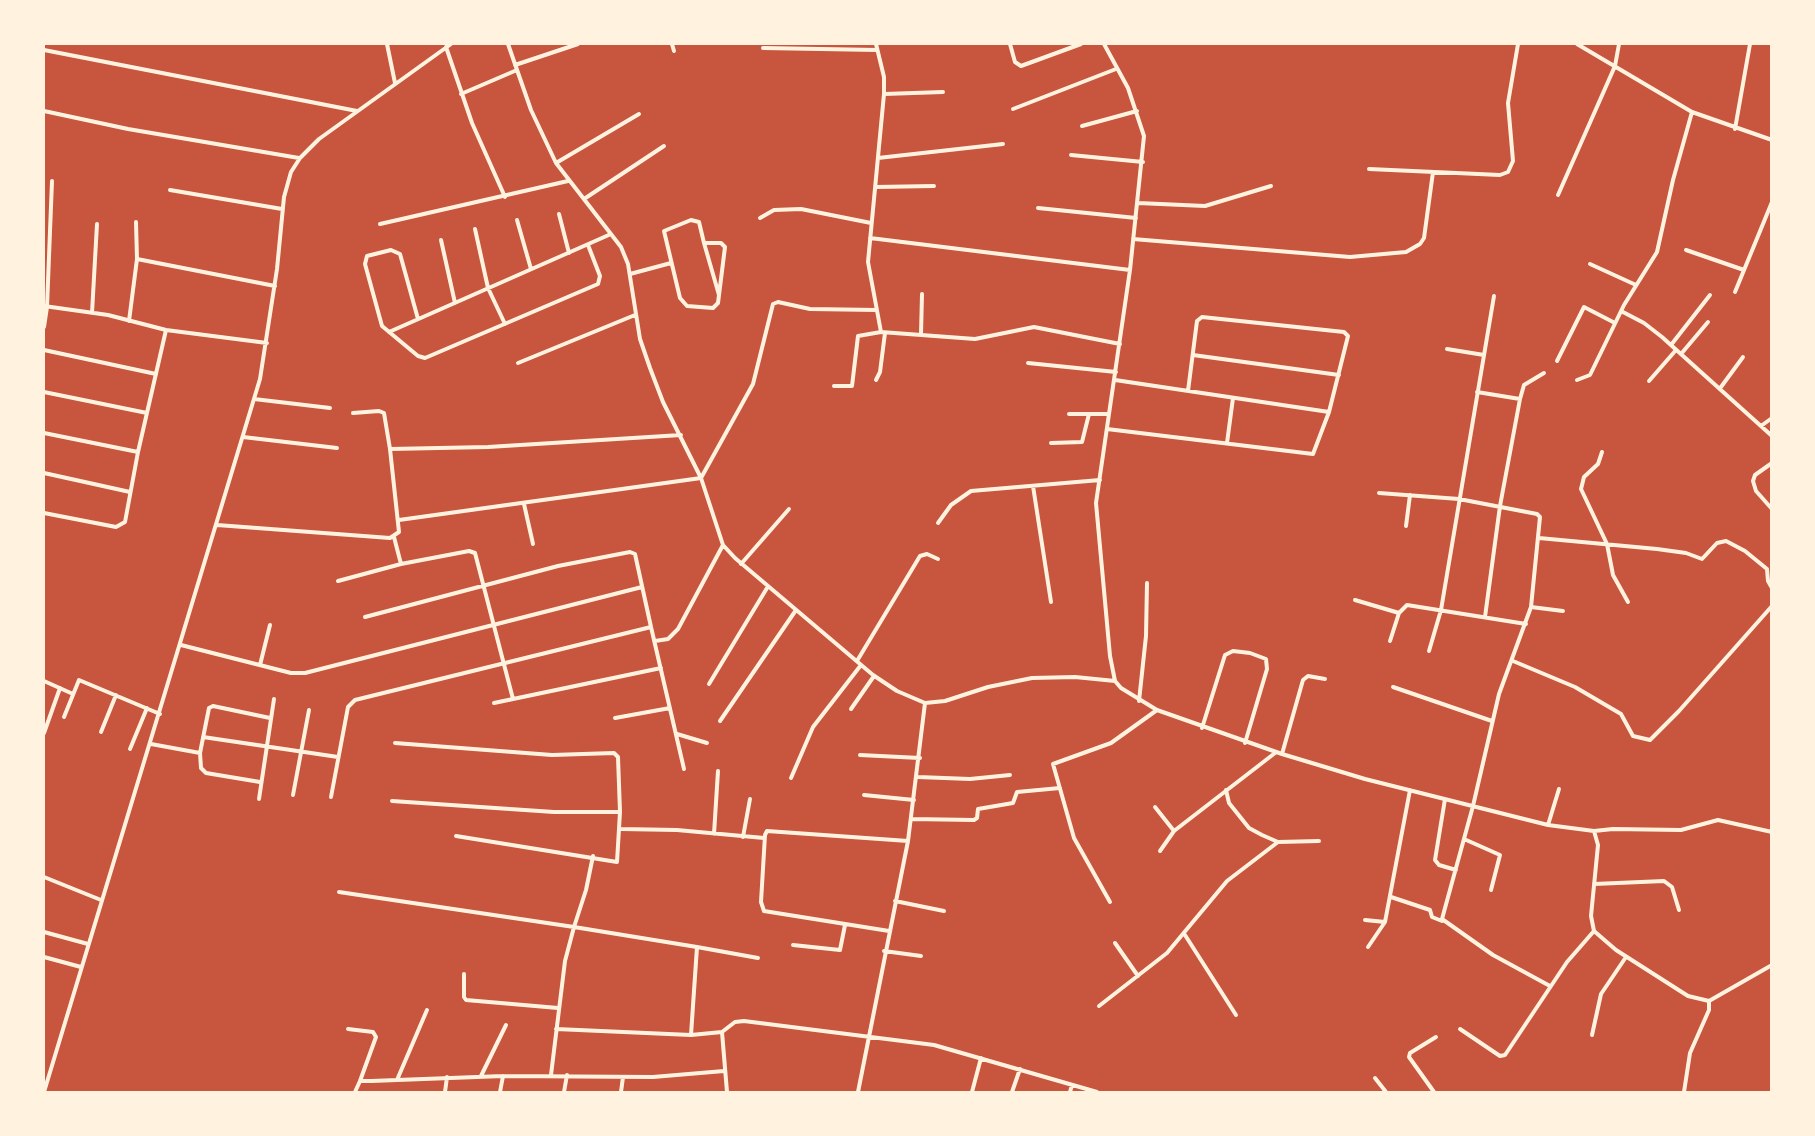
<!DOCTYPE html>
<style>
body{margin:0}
#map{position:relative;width:1815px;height:1136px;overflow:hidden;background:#c8553d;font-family:"Roboto Condensed",sans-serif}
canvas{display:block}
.frame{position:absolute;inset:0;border:45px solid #fff3e0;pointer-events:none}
</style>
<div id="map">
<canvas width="1815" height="1136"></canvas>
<div class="frame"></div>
</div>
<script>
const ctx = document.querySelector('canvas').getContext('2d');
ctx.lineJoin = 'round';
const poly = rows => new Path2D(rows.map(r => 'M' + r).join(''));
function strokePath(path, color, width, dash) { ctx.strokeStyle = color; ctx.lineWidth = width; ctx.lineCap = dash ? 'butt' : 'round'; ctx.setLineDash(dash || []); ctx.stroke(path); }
strokePath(poly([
 [387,44,395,83],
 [508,44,531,110,556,163,621,247,628,264,640,339,650,368,663,402,701,478,723,545,735,558,873,675,897,691,925,703,945,701,988,687,1032,678,1075,677,1115,681],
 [672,44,674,51],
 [876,44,884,77,884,94,868,262,881,332,975,339,1034,327,1120,344],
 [1010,44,1015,62,1021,66,1081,44],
 [1104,44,1128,88,1144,136,1130,270,1096,503,1110,656,1115,681,1121,688,1157,710,1282,754,1365,779,1548,825,1594,831,1598,845,1591,916,1594,931,1616,950,1688,996,1709,1001,1772,965],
 [1577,44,1692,112,1772,140],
 [446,47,472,123,505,197],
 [763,48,877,50],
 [44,50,357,111],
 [515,65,578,44],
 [461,94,517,70],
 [884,94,943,92],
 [1013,109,1116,69],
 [44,111,128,129,299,158],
 [1082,126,1137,111],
 [1735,129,1750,44],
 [1071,155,1143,162],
 [878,158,1003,144],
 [556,163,639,114],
 [1369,169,1500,175,1508,172,1513,161,1508,103,1518,44],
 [875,187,934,186],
 [170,190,282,209],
 [1558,195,1615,66,1619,44],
 [584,199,664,146],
 [1138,203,1205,206,1271,186],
 [1038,208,1136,218],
 [559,214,569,253],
 [760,218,774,210,801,209,871,223],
 [517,220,531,269],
 [136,222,137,259],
 [380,224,568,181],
 [475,229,488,288,505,324],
 [870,238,1130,270],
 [1133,239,1350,257,1406,252,1420,244,1424,238,1433,172],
 [441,240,455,303],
 [704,243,721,243,725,247,718,303,713,308,687,306,680,298,664,231,691,220,699,222,704,243,719,295],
 [1686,250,1744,270],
 [1590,264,1636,285],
 [630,274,671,263],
 [1735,292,1772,202],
 [44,306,108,315,166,330,267,343],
 [1621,311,1644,323,1662,337,1772,436],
 [92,313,97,224],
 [418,319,400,254,391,250,367,256,365,264,382,326,418,356,425,358,598,284,600,276,588,245],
 [129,321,137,259,275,286],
 [44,327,47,307,52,181],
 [389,332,611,234],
 [921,334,922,294],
 [1671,345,1710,295],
 [1447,349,1484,355],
 [44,350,156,374],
 [1681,354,1708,322],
 [1193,355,1339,375],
 [1557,361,1584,307,1615,323],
 [518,363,635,315],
 [1028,363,1116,372],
 [876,380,880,372,885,333],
 [1115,380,1329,412],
 [1577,380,1590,375,1624,305,1657,252,1673,180,1692,112],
 [1649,381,1676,350],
 [834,386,852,386,858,336,881,332],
 [1721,387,1743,357],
 [44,392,147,413],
 [1477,392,1520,399,1500,506,1485,617],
 [254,399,330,408],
 [1520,399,1524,385,1544,373],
 [353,413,379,411,384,413,390,449],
 [1069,414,1109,414],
 [1761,426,1772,418],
 [1107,429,1313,454,1329,412,1348,336,1344,332,1202,317,1197,321,1188,391],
 [44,433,138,452],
 [243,437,337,448],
 [1051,443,1082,442,1089,414],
 [1227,443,1233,398],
 [1602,452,1598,464,1584,477,1581,489,1607,544,1613,575,1628,602],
 [1772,463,1755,475,1753,481,1756,491,1772,509],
 [44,473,130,492],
 [1033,486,1051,602],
 [1379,493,1459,499,1537,514,1540,517,1531,607,1499,694,1473,806,1442,919,1493,955,1550,986],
 [524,504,533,544],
 [44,513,116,527,125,522,138,452,166,330],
 [399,520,701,478,753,384,773,304,778,302,810,309,877,310],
 [938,523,951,505,971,491,1100,480],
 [217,525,390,538,399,532,390,449,488,447,681,435],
 [1406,526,1410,495],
 [394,537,401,564],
 [1539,538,1657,549,1686,553,1702,559,1717,543,1726,541,1745,551,1767,569,1768,581,1772,588],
 [741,564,789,509],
 [338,581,401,564,469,551,475,553,513,699],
 [1355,600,1399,613],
 [1531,607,1563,611],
 [365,617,558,566,630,552,635,554,651,627],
 [655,641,668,639,678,629,723,545],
 [1390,641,1399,613,1407,605,1526,624],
 [181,645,291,673,305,673,642,587],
 [1429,651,1441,610,1494,296],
 [857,661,920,556,927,554,938,559],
 [1513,661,1575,687,1621,714,1633,736,1650,740,1679,711,1772,606],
 [260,665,270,625],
 [44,681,73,694],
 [709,684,767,588],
 [1393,687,1492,721],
 [1139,701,1146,636,1147,583],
 [494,703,661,668],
 [851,709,874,676],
 [64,717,79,680,160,714],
 [615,718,670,708],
 [720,721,796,610],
 [1202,728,1225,655,1233,651,1250,653,1266,659,1267,669,1245,743],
 [101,732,116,695],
 [44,733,60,688],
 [677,734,707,743],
 [203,737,338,757],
 [395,743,552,755,614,753,618,757,620,812],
 [151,744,200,753],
 [130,749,147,708],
 [1282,754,1303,680,1308,676,1325,679],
 [860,755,920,758],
 [918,777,970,779,1010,775],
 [791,778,813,727,861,665],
 [260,782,206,773,201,768,200,753,209,708,213,706,270,718],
 [1226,790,1229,803,1249,828,1262,835,1278,842,1319,841],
 [293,795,309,710],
 [864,795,914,800],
 [331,797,348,707,355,700,651,627,684,769],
 [259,799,274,699],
 [1445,799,1435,860,1439,865,1456,870],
 [392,801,554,812,620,812,617,862,456,836],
 [1155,807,1174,831],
 [911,819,974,820,977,818,978,809,1013,803,1017,792,1060,788],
 [1548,825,1559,789],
 [621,829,677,830,764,838],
 [1594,831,1613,829,1681,830,1718,820,1772,832],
 [714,834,718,771],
 [743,837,750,799],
 [1464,839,1500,855,1491,890],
 [1160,851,1174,831,1275,753],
 [593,856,586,890,574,927,697,947],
 [44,877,101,900],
 [1594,884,1664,881,1672,887,1679,910],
 [339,892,574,927,565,961,551,1075],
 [1391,897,1430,910,1432,917,1442,921],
 [895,901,944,911],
 [1110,902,1074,838,1053,764,1111,743,1157,710],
 [1365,920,1385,922],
 [889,931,764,911,761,902,765,835,767,831,908,841],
 [44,932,88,944],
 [1185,935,1236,1015],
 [1115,943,1138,976],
 [793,945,840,950,845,925],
 [1368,947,1385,922,1410,790],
 [884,951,921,956],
 [44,957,81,967],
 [464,974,464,997,466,1000,558,1008],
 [1099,1006,1167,953,1227,881,1278,842],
 [348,1029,373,1032,376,1037,360,1081],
 [556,1029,691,1035,722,1032],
 [1460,1029,1500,1056,1505,1055,1567,962,1594,931],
 [691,1035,697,947,758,958],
 [1592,1035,1601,994,1626,957],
 [481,1076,506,1025],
 [1375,1078,1386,1092],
 [397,1080,427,1010],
 [44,1092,260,379,277,269,284,197,291,172,300,158,319,139,451,44],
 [355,1092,360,1081,371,1081,503,1076,653,1077,724,1071],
 [445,1092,447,1077],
 [500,1092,503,1076],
 [564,1092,567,1075],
 [621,1092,623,1077],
 [727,1092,722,1032,735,1022,744,1021,934,1045,1097,1092],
 [858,1092,908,841,925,703],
 [972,1092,981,1058],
 [1012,1092,1020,1069],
 [1070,1092,1072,1085],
 [1434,1092,1409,1057,1410,1053,1436,1037],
 [1684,1092,1690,1053,1709,1010,1709,1001]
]), '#fff3e0', 4);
</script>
